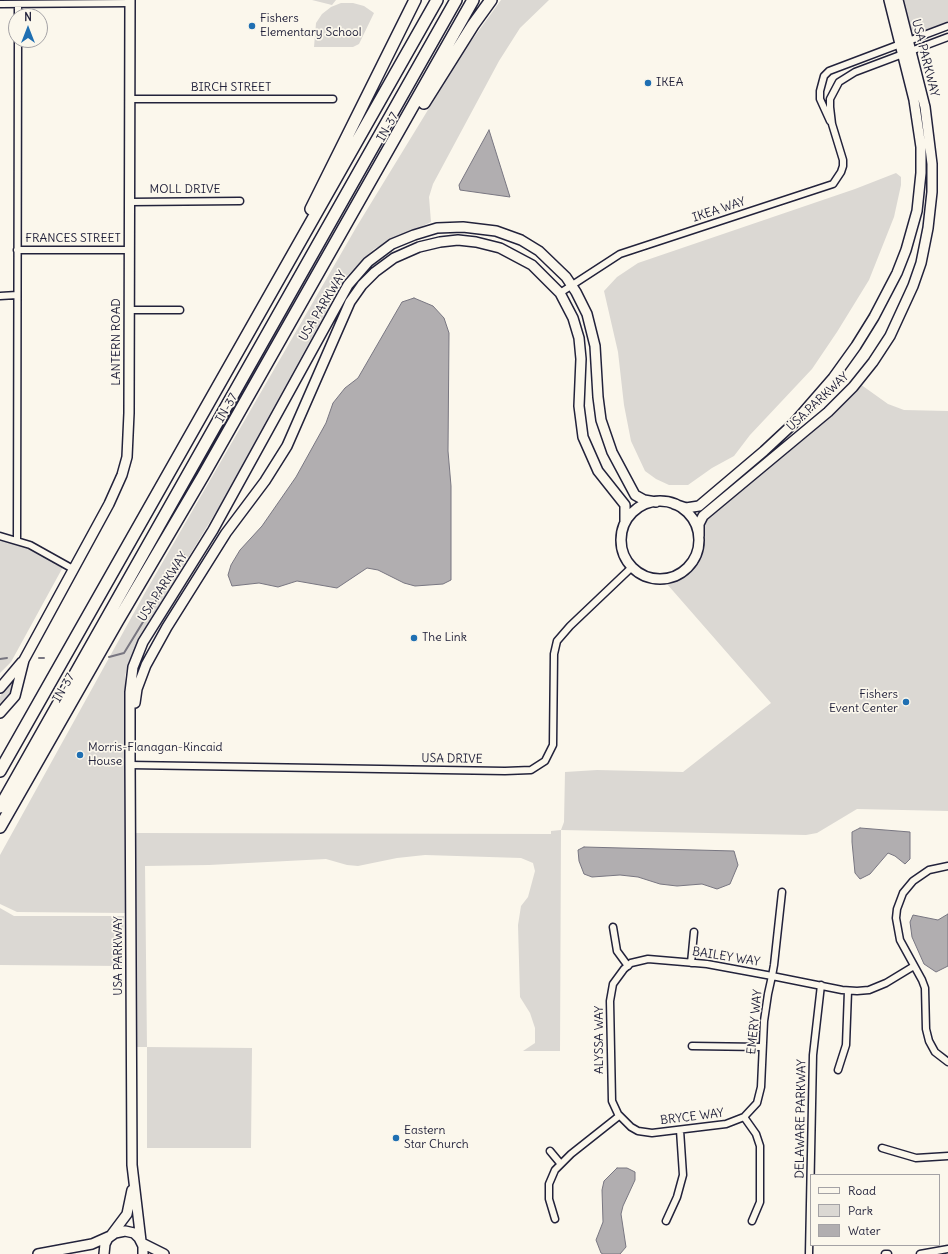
<!DOCTYPE html>
<style>
body{margin:0}
#map{position:relative;width:948px;height:1254px;overflow:hidden;background:#fbf7ec;font-family:Delius,sans-serif}
canvas{display:block}
.legend{position:absolute;left:810px;top:1174px;width:130px;height:72px;box-sizing:border-box;background:#fbf7ec;border:1px solid #a4a2a5;margin:0;padding:5px 7px;list-style:none;font-size:12px;color:#22223b}
.legend li{display:flex;align-items:center;gap:8px;height:20px}
.legend b{width:20px;border:1px solid #a4a2a5}
.north{position:absolute;left:8px;top:8px;width:40px;height:40px;box-sizing:border-box;background:#fbf7ec;border:1px solid #a4a2a5;border-radius:50%;rotate:0deg;font-size:11px;font-weight:700;line-height:16px;text-align:center;color:#22223b}
.north::after{content:'';display:block;margin:auto;width:14px;height:18px;background:#1f6fb2;clip-path:polygon(50% 0,100% 100%,50% 72%,0 100%)}
</style>
<div id="map">
<canvas width="948" height="1254"></canvas>
<ul class="legend">
<li><b style="height:5px;background:#fbf7ec"></b>Road</li>
<li><b style="height:11px;background:#dbd8d3"></b>Park</li>
<li><b style="height:11px;background:#b1aeb0"></b>Water</li>
</ul>
<div class="north">N</div>
</div>
<script>
const ctx = document.querySelector('canvas').getContext('2d');
ctx.lineJoin = 'round';
function fill(path, color) { ctx.fillStyle = color; ctx.fill(path, 'evenodd'); }
const poly = rows => new Path2D(rows.map(r => 'M' + r).join(''));
function strokePath(path, color, width, dash) { ctx.strokeStyle = color; ctx.lineWidth = width; ctx.lineCap = dash ? 'butt' : 'round'; ctx.setLineDash(dash || []); ctx.stroke(path); }
function write(font, color, halo, rows, align = 'center') {
  ctx.font = font + ' Delius,sans-serif'; ctx.lineWidth = 3.5; ctx.setLineDash([]); ctx.textBaseline = 'middle'; ctx.strokeStyle = halo; ctx.fillStyle = color; for (const [text, x, y, turn = 0] of rows) {
    ctx.save(); ctx.translate(x, y); ctx.rotate((+turn || 0) * Math.PI / 180); ctx.textAlign = isNaN(turn) ? turn : align; if (halo) ctx.strokeText(text, 0, 0); ctx.fillText(text, 0, 0); ctx.restore();
  }
}
fill(poly([
 [312,0,336,0,332,5],
 [501,0,549,0,520,28,499,61,433,184,429,197,431,222,374,249,344,279,219,507,140,637,129,661,125,676,126,913,17,912,0,904,0,855,146,591,357,226,464,51],
 [901,0,948,0,948,21,918,33,914,32,909,29],
 [341,3,353,3,364,6,374,13,359,44,353,47,314,47,316,23,322,14,331,7],
 [896,173,901,177,901,185,894,217,869,280,837,332,812,369,750,435,734,456,712,468,688,485,669,485,656,479,645,471,631,441,624,405,618,352,604,291,617,277,638,263,855,189],
 [860,384,888,404,904,410,948,411,948,811,857,809,817,833,806,835,561,830,560,1051,523,1051,535,1043,535,1028,530,1013,520,997,518,925,521,906,528,897,535,871,533,863,521,858,425,855,397,858,358,866,347,865,326,859,209,865,145,866,147,1047,252,1048,251,1148,147,1148,147,1047,136,1047,135,833,551,834,551,831,561,830,564,822,565,772,597,770,683,772,771,703,667,584,682,579,699,563,704,546,705,521],
 [0,539,19,544,63,567,11,662,0,673],
 [16,676,13,693,0,708,0,697,3,689],
 [0,908,14,916,124,916,122,966,0,965]
]), '#dbd8d3');
const water = poly([
 [489,130,510,197,460,190,459,185,489,130],
 [414,298,433,306,444,318,449,333,448,451,451,486,451,580,443,584,415,586,404,583,378,570,367,568,337,588,297,581,278,587,259,583,232,586,228,575,231,565,240,550,262,526,296,477,326,423,333,403,345,388,358,378,402,302,414,298],
 [860,828,910,832,910,859,905,864,895,856,888,853,870,874,860,879,855,873,852,842,852,832,860,828],
 [584,847,734,851,738,865,730,884,717,889,702,884,677,886,660,884,638,877,620,875,592,877,584,874,579,861,578,850,584,847],
 [948,914,948,966,936,972,924,964,912,937,910,922,913,915,938,920,948,914],
 [617,1168,627,1168,635,1172,635,1180,623,1206,621,1214,626,1247,620,1254,603,1254,601,1253,596,1240,603,1222,602,1190,604,1181,617,1168]
]);
fill(water, '#b1aeb0');
strokePath(water, '#787681', 1);
strokePath(poly([
 [109,657,124,653,184,555],
 [39,658,44,658],
 [0,659,7,658]
]), '#787681', 2);
const street = poly([
 [0,4,130,3],
 [18,16,18,4],
 [129,99,333,99],
 [830,121,820,99,820,91,824,76,829,71,948,26],
 [130,202,240,201],
 [17,250,130,250],
 [560,293,620,254,833,184,841,172,843,166,843,160,832,124,830,107,830,99,839,82,855,72,948,37],
 [0,296,17,295],
 [129,310,180,310],
 [0,536,30,545,73,569],
 [17,540,18,40],
 [130,765,505,771,531,770,545,761,553,745,554,654,557,641,570,626,631,568],
 [948,866,929,870,913,881,903,893,897,909,896,918,900,940,922,980,925,988,926,1029,929,1041,935,1052,948,1062],
 [782,892,774,965,772,976,768,994,764,1021,761,1087,757,1103,744,1117,726,1124,652,1133,638,1131,631,1127,618,1114,612,1101,610,1001,613,984,624,969,631,963,648,959,707,964,772,976,842,990,857,991,869,990,886,983,914,966],
 [613,927,617,951,628,966],
 [691,963,694,932],
 [692,1046,762,1047],
 [838,1070,846,1045,848,991],
 [744,1117,756,1134,760,1146,760,1202,752,1221],
 [882,1148,916,1158,948,1156],
 [550,1151,560,1163],
 [555,1219,549,1199,549,1184,555,1170,571,1154,619,1116],
 [666,1221,677,1197,683,1175,680,1130],
 [809,1254,813,1055,821,985],
 [885,1254,888,1254],
 [920,1254,948,1249]
]);
const secondary = poly([
 '621 540a39 39 0 1 1 78 0a39 39 0 1 1-78 0Z',
 [674,504,686,508,699,506,764,451,793,424,833,378,856,346,874,317,897,273,906,250,917,211,921,173,921,147,914,100,889,0],
 [699,536,699,524,703,516,828,412,853,387,873,362,890,336,913,286,921,263,928,228,932,192,932,164,925,107,898,0],
 [0,688,22,662],
 [135,703,137,689,146,665,167,627,226,533,265,481,287,446,350,302,362,285,375,272,394,258,419,247,440,242,458,240,476,242,500,248,532,265,560,293,573,318,579,338,581,359,579,406,583,437,598,471,625,505,625,522],
 [0,713,15,696,24,660,109,504,122,475,127,457,129,413,130,0],
 [112,1234,127,1214,132,1190],
 [141,1241,132,1165,130,759,130,692,133,667,143,642,213,530,348,285,368,262,392,244,414,235,437,228,463,227,496,231,521,240,539,251,566,277,576,292,587,314,595,346,598,397,601,420,612,452,635,495,644,500,656,502],
 [142,1243,164,1254],
 [38,1254,92,1244,110,1236],
 [104,1254,105,1244,108,1238,115,1233,125,1231,134,1233,139,1238,143,1246,143,1254]
]);
const highway = poly([
 [424,103,473,25,491,0],
 [311,209,415,0],
 [0,771,437,0],
 [0,807,456,0],
 [0,827,117,622,203,476,473,0]
]);
strokePath(street, '#22223b', 9);
strokePath(secondary, '#22223b', 12);
strokePath(highway, '#22223b', 14);
strokePath(street, '#fbf7ec', 6);
strokePath(secondary, '#fbf7ec', 9);
strokePath(highway, '#fbf7ec', 11);
for (const [x, y, r, color] of [
 [252,26,4,"#1f6fb2"],
 [648,83,4,"#1f6fb2"],
 [414,638,4,"#1f6fb2"],
 [906,702,4,"#1f6fb2"],
 [80,755,4,"#1f6fb2"],
 [396,1138,4,"#1f6fb2"]
]) { const dot = new Path2D(); dot.arc(x, y, r, 0, 2 * Math.PI); ctx.fillStyle = color; ctx.fill(dot); strokePath(dot, '#fbf7ec', 1.5); }
write('12px', '#22223b', '#fbf7ec', [
 ["Fishers",260,19],
 ["Elementary School",260,33],
 ["IKEA",656,83],
 ["The Link",422,638],
 ["Fishers",898,695,"right"],
 ["Event Center",898,709,"right"],
 ["Morris-Flanagan-Kincaid",88,748],
 ["House",88,762],
 ["Eastern",404,1131],
 ["Star Church",404,1145]
], 'left');
write('12px', '#22223b', '#fbf7ec', [
 ["USA PARKWAY",925,58,76],
 ["BIRCH STREET",231,88],
 ["IN-37",388,127,-61],
 ["MOLL DRIVE",185,190],
 ["IKEA WAY",719,210,-18],
 ["FRANCES STREET",73,239],
 ["USA PARKWAY",323,306,-59],
 ["LANTERN ROAD",117,342,-90],
 ["USA PARKWAY",818,402,-43],
 ["IN-37",227,408,-60],
 ["USA PARKWAY",163,587,-57],
 ["IN-37",64,688,-60],
 ["USA DRIVE",452,759,1],
 ["USA PARKWAY",119,956,-90],
 ["BAILEY WAY",726,957,9],
 ["EMERY WAY",755,1022,-84],
 ["ALYSSA WAY",600,1040,-90],
 ["BRYCE WAY",692,1117,-7],
 ["DELAWARE PARKWAY",801,1119,-89]
]);
</script>
